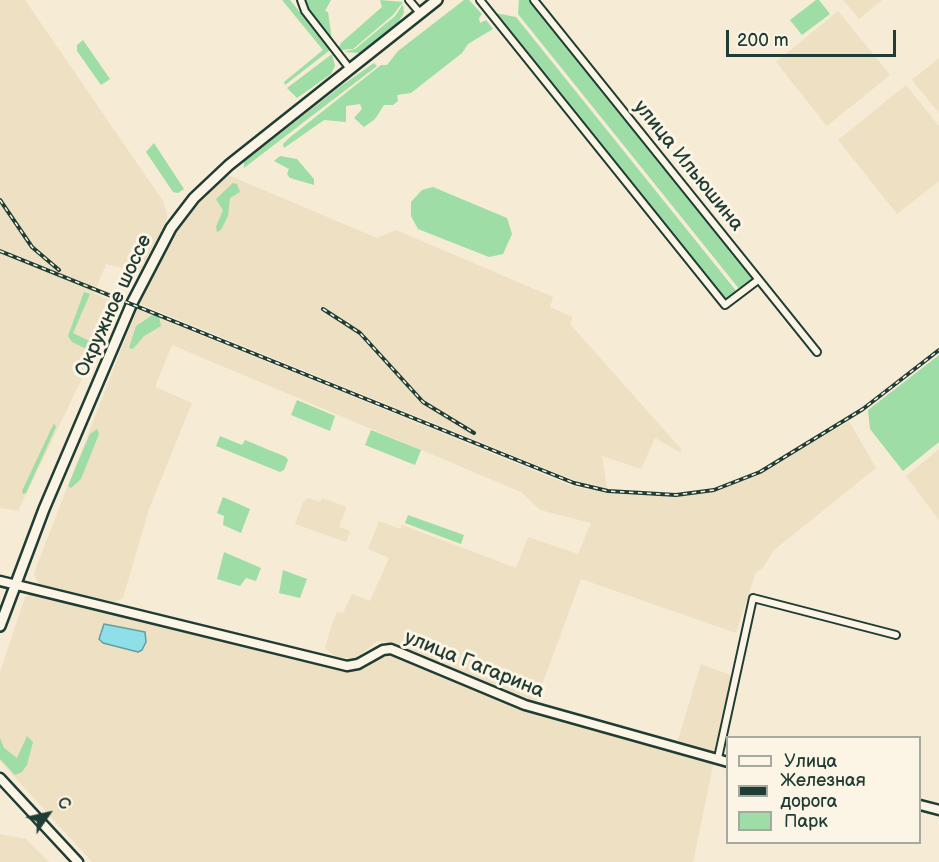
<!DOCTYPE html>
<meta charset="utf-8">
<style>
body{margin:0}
#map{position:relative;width:939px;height:862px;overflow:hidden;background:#f6ebd5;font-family:"Balsamiq Sans",sans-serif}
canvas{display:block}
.legend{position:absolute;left:726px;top:736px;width:195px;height:108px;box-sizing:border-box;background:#fcf5e5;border:2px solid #a4ab9e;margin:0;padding:8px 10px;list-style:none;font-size:18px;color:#1f3d34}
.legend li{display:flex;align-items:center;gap:12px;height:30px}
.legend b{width:30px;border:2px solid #a4ab9e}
.north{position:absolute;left:18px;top:784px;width:60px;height:60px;-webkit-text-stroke:4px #fcf5e5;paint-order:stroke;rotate:56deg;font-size:16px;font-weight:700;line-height:24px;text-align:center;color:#1f3d34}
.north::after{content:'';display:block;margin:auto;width:21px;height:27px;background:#1f3d34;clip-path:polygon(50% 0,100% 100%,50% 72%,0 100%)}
.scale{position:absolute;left:726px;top:30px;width:170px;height:27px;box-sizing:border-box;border:3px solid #1f3d34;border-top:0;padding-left:8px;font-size:18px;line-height:21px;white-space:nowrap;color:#1f3d34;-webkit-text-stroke:4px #fcf5e5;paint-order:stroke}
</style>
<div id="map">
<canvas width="939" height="862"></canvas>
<ul class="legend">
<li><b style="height:8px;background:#fcf5e5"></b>Улица</li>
<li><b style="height:8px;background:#1f3d34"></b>Железная дорога</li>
<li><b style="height:16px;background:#9edda6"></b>Парк</li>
</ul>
<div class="north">С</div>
<div class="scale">200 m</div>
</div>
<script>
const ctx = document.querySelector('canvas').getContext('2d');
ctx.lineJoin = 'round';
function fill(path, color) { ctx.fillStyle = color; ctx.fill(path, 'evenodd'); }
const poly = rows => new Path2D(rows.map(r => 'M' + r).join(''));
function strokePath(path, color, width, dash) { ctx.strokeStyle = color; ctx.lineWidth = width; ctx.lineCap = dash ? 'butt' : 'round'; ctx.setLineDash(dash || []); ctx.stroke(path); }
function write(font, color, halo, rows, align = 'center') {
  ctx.font = font + ' "Balsamiq Sans",sans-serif'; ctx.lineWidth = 6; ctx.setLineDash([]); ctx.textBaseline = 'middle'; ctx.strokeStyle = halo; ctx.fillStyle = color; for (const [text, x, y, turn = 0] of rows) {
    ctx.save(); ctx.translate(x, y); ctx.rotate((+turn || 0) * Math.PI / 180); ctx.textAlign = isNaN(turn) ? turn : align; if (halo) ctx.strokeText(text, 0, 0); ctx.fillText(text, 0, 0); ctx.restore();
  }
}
fill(poly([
 [0,0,25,0,163,201,167,214,167,220,139,272,106,264,94,293,118,304,18,511,0,508],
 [843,0,882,0,859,19],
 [838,11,890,75,827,126,776,62],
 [939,58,939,113,912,80],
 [906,85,939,126,939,181,897,214,838,140],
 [228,175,377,238,396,230,553,297,550,307,573,317,570,324,682,450,679,452,655,438,641,469,602,456,607,488,574,480,140,304,156,267,176,232,202,199],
 [137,309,572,486,607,493,675,497,714,492,760,474,849,421,876,468,774,550,763,568,756,572,736,633,581,579,534,707,386,642,377,641,355,659,336,657,325,648,331,627,337,612,343,613,352,594,370,601,389,558,368,549,379,521,400,529,402,525,516,568,528,537,578,554,591,523,540,510,521,492,172,345,155,387,192,403,149,509,123,598,113,603,39,584,34,575,35,570],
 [939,449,939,520,906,476],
 [308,498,320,502,322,498,347,507,339,527,350,531,346,542,295,524,303,502],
 [35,593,350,671,384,654,392,653,518,709,714,761,693,862,92,862,0,761,0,672,25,597],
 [701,664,733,676,715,755,677,743],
 [0,834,26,839,49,862,0,862]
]), '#eee0c2');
fill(poly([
 [282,0,290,0,330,50,285,85,284,82,323,50],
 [306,0,331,0,325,11,328,12,332,40,307,8],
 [380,0,403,2,393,15,353,49,341,50,339,47,341,43,382,7],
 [464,0,469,0,482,14,479,18,480,23,486,20,493,29,468,44,462,53,411,93,397,95,398,101,393,105,384,105,375,119,364,127,354,118,362,109,360,104,346,106,346,122,324,120,284,148,283,144,289,138,381,65,387,65,398,51],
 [519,0,529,0,754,279,740,290,518,14],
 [816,0,819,0,830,14,802,35,790,20],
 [403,4,404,13,397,24,359,53,344,52,355,49,395,16],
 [495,13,516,17,737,292,727,300],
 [83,40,110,79,101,85,77,51,77,45],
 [332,54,335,66,331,74,297,98,287,88],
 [374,63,377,66,244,168,244,162,341,86],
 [154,143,184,189,178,193,173,192,146,152],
 [280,156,297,159,314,179,314,185,290,178,287,174,289,169,274,161],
 [233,183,237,184,240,192,230,198,228,216,221,230,217,232,216,227,223,210,216,199],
 [433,187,507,218,512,234,503,254,489,257,418,229,411,216,411,202,422,190],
 [84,292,90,294,73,333,102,347,92,365,95,353,72,342,68,336],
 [154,314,159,316,161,326,144,336,133,349,129,348,136,326],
 [939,355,939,442,903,471,870,429,868,410],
 [297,400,335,416,330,431,291,415],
 [54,423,56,427,26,493,23,494,22,491],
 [97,429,99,434,81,479,71,488,68,486,80,457,90,434],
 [371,430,421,450,415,465,365,445],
 [220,436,242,445,245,440,286,457,288,460,284,470,280,472,216,446],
 [223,497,250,509,241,533,223,525,224,516,217,513],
 [408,515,464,535,461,544,405,523],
 [224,552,261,568,256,581,246,578,240,586,217,579],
 [283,570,307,579,300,598,279,593],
 [27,736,33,742,27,765,22,772,15,775,0,759,0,738,4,748,17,758]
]), '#9edda6');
const water = poly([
 [104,624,145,632,146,642,142,650,138,652,103,643,99,639,104,624]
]);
fill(water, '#8edfe8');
strokePath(water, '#629ea0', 1.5);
const street = poly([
 [301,0,305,11,350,69],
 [409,0,420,13],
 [480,0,725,305,758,280],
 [534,0,817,352],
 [718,758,753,598,896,635]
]);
const secondary = poly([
 [0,581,347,666,358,664,383,650,391,649,525,705,728,762],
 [0,778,78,862],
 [920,805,939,810]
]);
const primary = poly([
 [0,626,44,509,132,303,171,228,194,198,229,165,437,0]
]);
strokePath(street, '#1f3d34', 10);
strokePath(secondary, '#1f3d34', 13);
strokePath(primary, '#1f3d34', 14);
strokePath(street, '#fcf5e5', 6);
strokePath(secondary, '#fcf5e5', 8);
strokePath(primary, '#fcf5e5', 9);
const rail = poly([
 [0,200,32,247,59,270],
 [0,251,574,483,608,491,676,495,714,490,760,472,863,409,939,350],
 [323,309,360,333,423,402,474,433]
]);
strokePath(rail, '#1f3d34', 4);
strokePath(rail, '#fcf5e5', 1.5, [4.5]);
write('20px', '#1f3d34', '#fcf5e5', [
 ["улица Ильюшина",688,166,51],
 ["Окружное шоссе",114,306,-65],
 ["улица Гагарина",474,665,22]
]);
</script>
